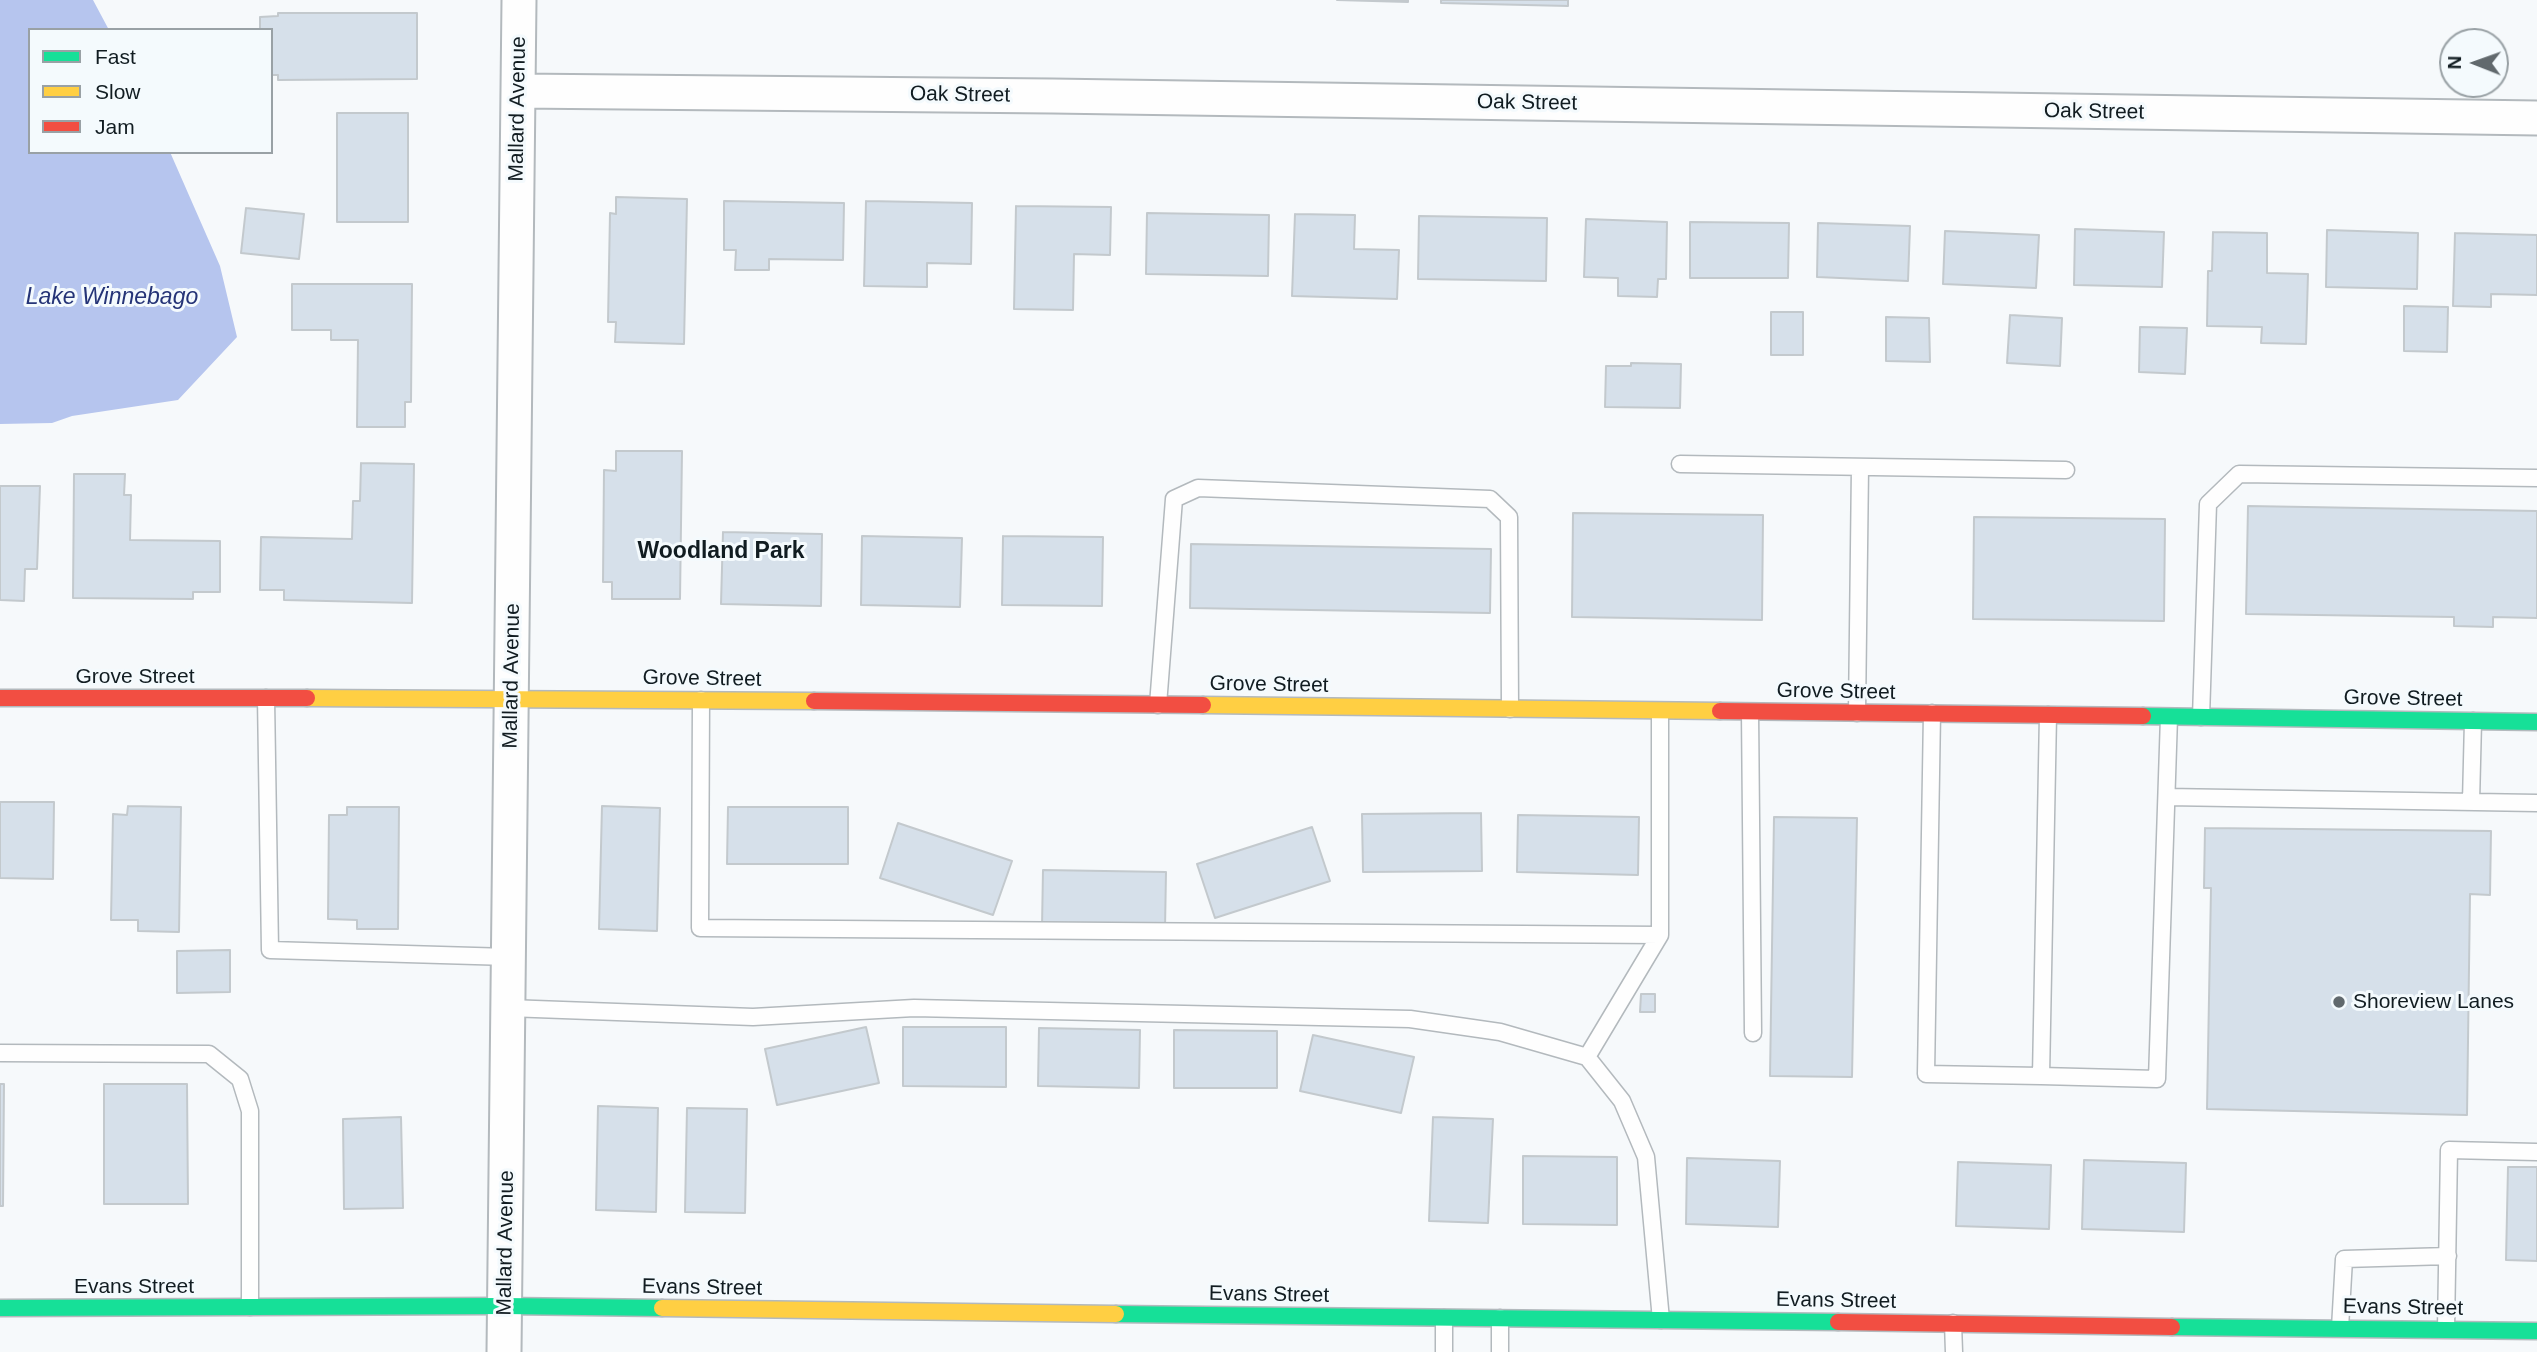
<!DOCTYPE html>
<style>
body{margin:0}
#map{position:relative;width:2537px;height:1352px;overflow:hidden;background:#f6f9fb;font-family:Helvetica,sans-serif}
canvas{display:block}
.legend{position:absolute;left:28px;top:28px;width:245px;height:126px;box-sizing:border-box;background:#f4fafd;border:2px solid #99a1a5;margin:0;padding:9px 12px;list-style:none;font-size:21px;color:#111c21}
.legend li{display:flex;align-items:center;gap:14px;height:35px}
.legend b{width:35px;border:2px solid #99a1a5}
.north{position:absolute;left:2439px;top:28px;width:70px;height:70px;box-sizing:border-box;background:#f4fafd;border:2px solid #99a1a5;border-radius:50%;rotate:271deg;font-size:19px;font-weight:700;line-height:28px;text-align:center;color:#111c21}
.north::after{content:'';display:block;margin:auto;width:24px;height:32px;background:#61696d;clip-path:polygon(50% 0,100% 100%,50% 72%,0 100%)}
</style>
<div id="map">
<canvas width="2537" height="1352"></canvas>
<ul class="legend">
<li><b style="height:9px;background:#16e098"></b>Fast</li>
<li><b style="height:9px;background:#ffcf43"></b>Slow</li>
<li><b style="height:9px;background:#f24e42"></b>Jam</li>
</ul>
<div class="north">N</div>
</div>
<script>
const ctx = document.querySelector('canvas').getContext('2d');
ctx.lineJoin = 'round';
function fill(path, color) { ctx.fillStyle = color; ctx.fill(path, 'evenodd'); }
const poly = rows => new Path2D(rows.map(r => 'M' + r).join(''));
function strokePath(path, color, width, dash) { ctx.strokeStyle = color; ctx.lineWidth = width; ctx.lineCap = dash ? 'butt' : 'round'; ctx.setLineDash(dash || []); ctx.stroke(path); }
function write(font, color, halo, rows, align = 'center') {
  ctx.font = font + ' Helvetica,sans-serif'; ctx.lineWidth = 6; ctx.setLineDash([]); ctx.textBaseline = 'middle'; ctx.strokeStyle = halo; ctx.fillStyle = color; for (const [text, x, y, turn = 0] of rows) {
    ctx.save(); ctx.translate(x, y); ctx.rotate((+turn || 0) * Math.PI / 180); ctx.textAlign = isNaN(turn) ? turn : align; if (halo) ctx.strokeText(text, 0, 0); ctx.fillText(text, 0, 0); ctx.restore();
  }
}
fill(poly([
 [0,0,93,0,109,30,30,30,30,152,170,152,220,266,237,337,178,400,72,416,52,423,0,424]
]), '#b6c5ee');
const building = poly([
 [1337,0,1408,0,1408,2,1337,0],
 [1441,0,1568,0,1568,6,1441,3,1441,0],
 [278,13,417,13,417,79,278,80,278,75,271,75,271,30,260,30,260,17,278,16,278,13],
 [337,113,408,113,408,222,337,222,337,113],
 [616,197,687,199,684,344,615,342,616,322,608,322,610,213,616,214,616,197],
 [724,201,844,203,843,260,769,259,769,270,735,270,736,250,724,250,724,201],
 [866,201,972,203,971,264,927,263,927,287,864,286,866,201],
 [1016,206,1111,207,1110,255,1074,254,1073,310,1014,309,1016,206],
 [246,208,304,214,299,259,241,253,246,208],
 [1147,213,1269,215,1268,276,1146,274,1147,213],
 [1295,214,1355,215,1354,249,1399,250,1397,299,1292,296,1295,214],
 [1419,216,1547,218,1546,281,1418,279,1419,216],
 [1586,219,1667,222,1666,279,1658,279,1657,297,1618,296,1618,278,1584,277,1586,219],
 [1690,222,1789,223,1788,278,1690,278,1690,222],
 [1818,223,1910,226,1908,281,1817,277,1818,223],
 [2075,229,2164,232,2162,287,2074,285,2075,229],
 [2327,230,2418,233,2417,289,2326,287,2327,230],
 [1945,231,2039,235,2036,288,1943,284,1945,231],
 [2213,232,2267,233,2267,273,2308,274,2306,344,2261,343,2262,327,2207,326,2208,271,2212,271,2213,232],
 [2455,233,2537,235,2537,295,2491,294,2491,307,2453,306,2455,233],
 [292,284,412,284,411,402,405,402,405,427,357,427,358,340,331,340,331,330,292,330,292,284],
 [2404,306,2448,307,2447,352,2404,351,2404,306],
 [1771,312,1803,312,1803,355,1771,355,1771,312],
 [2010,315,2062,318,2060,366,2007,363,2010,315],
 [1886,317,1929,318,1930,362,1886,361,1886,317],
 [2140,327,2187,328,2185,374,2139,372,2140,327],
 [1631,363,1681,364,1680,408,1605,407,1606,366,1631,366,1631,363],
 [616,451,682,451,680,599,612,599,612,582,603,582,604,470,616,471,616,451],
 [361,463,414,464,412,603,284,600,284,590,260,590,261,537,352,539,353,501,360,501,361,463],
 [74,474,125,474,124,495,131,495,130,540,220,541,220,592,193,592,193,599,73,598,74,474],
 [0,486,40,486,37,569,25,569,24,601,0,600,0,486],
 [2248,506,2537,511,2537,618,2493,617,2493,627,2454,626,2454,617,2246,614,2248,506],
 [1573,513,1763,515,1762,620,1572,617,1573,513],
 [1974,517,2165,519,2164,621,1973,619,1974,517],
 [723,532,822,534,821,606,721,604,723,532],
 [862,536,962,538,960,607,861,605,862,536],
 [1003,536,1103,537,1102,606,1002,605,1003,536],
 [1191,544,1491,549,1490,613,1190,608,1191,544],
 [0,802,54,802,53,879,0,878,0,802],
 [128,806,181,807,179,932,138,931,138,920,111,920,113,814,127,815,128,806],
 [602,806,660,808,657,931,599,929,602,806],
 [347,807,399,807,398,929,357,929,357,920,328,919,329,815,347,815,347,807],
 [728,807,848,807,848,864,727,864,728,807],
 [1481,813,1482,871,1363,872,1362,814,1481,813],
 [1518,815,1639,817,1638,875,1517,872,1518,815],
 [1774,817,1857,818,1852,1077,1770,1076,1774,817],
 [898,823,1012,861,993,915,880,878,898,823],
 [1312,827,1330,881,1215,918,1197,864,1312,827],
 [2205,828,2491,831,2490,895,2470,894,2467,1115,2207,1109,2211,888,2204,888,2205,828],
 [1043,870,1166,872,1165,929,1042,927,1043,870],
 [230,950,230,992,177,993,177,951,230,950],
 [1641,994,1655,994,1655,1012,1640,1012,1641,994],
 [866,1027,879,1083,777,1105,765,1049,866,1027],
 [903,1027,1006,1027,1006,1087,903,1086,903,1027],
 [1039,1028,1140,1030,1139,1088,1038,1086,1039,1028],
 [1174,1030,1277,1031,1277,1088,1174,1088,1174,1030],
 [1313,1035,1414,1057,1401,1113,1300,1091,1313,1035],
 [0,1084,4,1084,3,1206,0,1206,0,1084],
 [104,1084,187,1084,188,1204,104,1204,104,1084],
 [598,1106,658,1108,656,1212,596,1210,598,1106],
 [687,1108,747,1109,745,1213,685,1212,687,1108],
 [401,1117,403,1208,344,1209,343,1119,401,1117],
 [1433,1117,1493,1119,1488,1223,1429,1221,1433,1117],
 [1523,1156,1617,1157,1617,1225,1523,1224,1523,1156],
 [1687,1158,1780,1161,1778,1227,1686,1224,1687,1158],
 [2084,1160,2186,1163,2184,1232,2082,1229,2084,1160],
 [1958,1162,2051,1165,2049,1229,1956,1226,1958,1162],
 [2508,1167,2537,1167,2537,1261,2506,1260,2508,1167]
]);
fill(building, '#d6e0ea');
strokePath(building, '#c3c9cd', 2);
const lane = poly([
 [1680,464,2066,470],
 [266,698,270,950,509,957],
 [701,700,700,928,1660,935],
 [1158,705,1174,499,1198,488,1490,499,1509,517,1510,709],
 [1660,711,1660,935,1587,1057,1622,1101,1646,1157,1661,1320],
 [1750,712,1753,1033],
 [1857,713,1860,467],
 [1932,713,1926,1074,2041,1076,2048,715],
 [2201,717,2208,504,2239,474,2537,478],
 [2167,797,2537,803],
 [2471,802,2473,721],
 [508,1008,753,1017,914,1008,1410,1019,1500,1032,1587,1057],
 [0,1053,209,1054,240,1079,250,1111,250,1307],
 [2041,1076,2157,1079,2169,717],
 [1953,1323,1954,1352],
 [2340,1328,2344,1259,2448,1256],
 [2446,1329,2449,1150,2537,1152],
 [1444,1352,1444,1318],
 [1500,1352,1500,1318]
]);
const street = poly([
 [518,91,1052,96,2537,118],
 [504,1352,519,0]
]);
const fast = poly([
 [2143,716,2537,722],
 [0,1308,505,1306,662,1308],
 [1116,1314,1838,1322],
 [2172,1327,2537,1331]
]);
const slow = poly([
 [307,698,814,701],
 [1203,705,1720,711],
 [662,1308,1116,1314]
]);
const jam = poly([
 [0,698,307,698],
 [814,701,1203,705],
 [1720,711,2143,716],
 [1838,1322,2172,1327]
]);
strokePath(lane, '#b3b9bd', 19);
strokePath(street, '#b3b9bd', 37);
strokePath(fast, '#b3b9bd', 19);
strokePath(slow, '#b3b9bd', 19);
strokePath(jam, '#b3b9bd', 19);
strokePath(lane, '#fefefe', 16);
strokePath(street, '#fefefe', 33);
strokePath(fast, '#16e098', 16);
strokePath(slow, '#ffcf43', 16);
strokePath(jam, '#f24e42', 16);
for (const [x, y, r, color] of [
 [2339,1002,7,"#61696d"]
]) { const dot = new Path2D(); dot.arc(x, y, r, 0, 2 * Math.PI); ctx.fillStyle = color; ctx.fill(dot); strokePath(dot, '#f4fafd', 2.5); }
write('21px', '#111c21', '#f4fafd', [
 ["Oak Street",960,95,1],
 ["Oak Street",1527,103,1],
 ["Mallard Avenue",518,109,-89],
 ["Oak Street",2094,112,1],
 ["Mallard Avenue",512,676,-89],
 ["Grove Street",135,677],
 ["Grove Street",702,679,1],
 ["Grove Street",1269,685,1],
 ["Grove Street",1836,692,1],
 ["Grove Street",2403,699,1],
 ["Mallard Avenue",506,1243,-89],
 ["Evans Street",134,1287],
 ["Evans Street",702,1288,1],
 ["Evans Street",1269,1295,1],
 ["Evans Street",1836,1301,1],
 ["Evans Street",2403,1308,1]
]);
write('21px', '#111c21', '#f4fafd', [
 ["Shoreview Lanes",2353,1002]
], 'left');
write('italic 23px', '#253477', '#f4fafd', [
 ["Lake Winnebago",112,298]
]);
write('bold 23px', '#111c21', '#f4fafd', [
 ["Woodland Park",721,552]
]);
</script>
